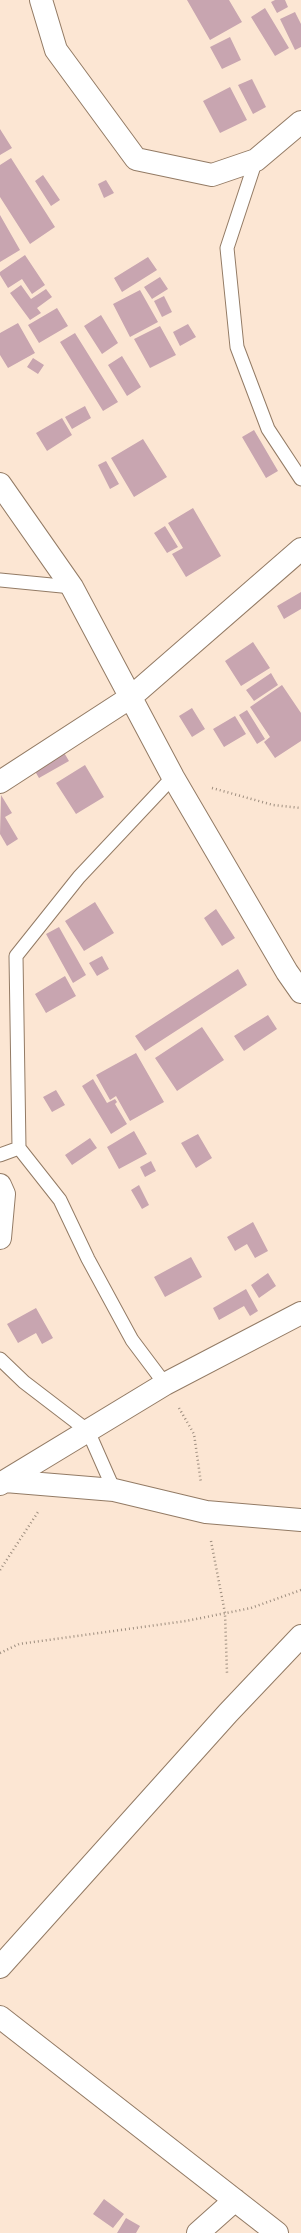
<!DOCTYPE html>
<style>
body{margin:0}
canvas{display:block;background:#fce6d3}
</style>
<canvas width="301" height="2233"></canvas>
<script>
const ctx = document.querySelector('canvas').getContext('2d');
ctx.lineJoin = 'round';
function fill(path, color) { ctx.fillStyle = color; ctx.fill(path, 'evenodd'); }
const poly = rows => new Path2D(rows.map(r => 'M' + r).join(''));
function strokePath(path, color, width, dash) { ctx.strokeStyle = color; ctx.lineWidth = width; ctx.lineCap = dash ? 'butt' : 'round'; ctx.setLineDash(dash || []); ctx.stroke(path); }
fill(poly([
 [187,0,229,0,242,22,210,40],
 [275,0,285,0,288,7,277,13,271,2],
 [265,8,289,48,275,56,251,17],
 [295,12,301,24,301,47,295,50,280,19],
 [230,37,241,60,222,69,210,47],
 [252,79,266,107,253,114,238,85],
 [230,87,247,120,220,133,203,101],
 [0,129,12,148,0,155],
 [11,158,55,227,30,244,0,197,0,165],
 [43,175,60,200,51,206,35,181],
 [106,180,114,193,104,198,98,184],
 [0,215,20,250,0,262],
 [25,255,45,285,32,294,22,279,8,288,0,275,0,272],
 [148,257,157,270,122,292,114,278],
 [160,277,168,289,152,299,144,287],
 [21,285,31,299,46,289,52,297,37,308,41,313,30,320,10,293],
 [140,290,158,322,130,337,113,304],
 [164,296,172,312,162,317,154,301],
 [57,308,68,326,39,343,28,325],
 [101,315,118,343,102,354,84,326],
 [18,323,35,353,8,368,0,355,0,333],
 [188,324,196,337,180,346,173,332],
 [160,326,176,355,150,368,134,339],
 [75,333,118,402,103,411,60,342],
 [122,356,141,387,127,396,108,365],
 [33,358,44,365,38,374,27,367],
 [85,406,91,418,72,429,65,417],
 [62,418,72,435,47,451,36,433],
 [254,430,278,471,266,478,242,437],
 [143,439,167,477,134,497,111,458],
 [106,461,119,484,110,489,98,465],
 [193,508,221,556,186,577,172,554,183,548,168,523],
 [165,526,178,547,167,553,154,533],
 [301,592,301,609,284,619,277,606],
 [253,642,270,668,241,686,225,661],
 [271,673,278,685,254,701,246,690],
 [282,685,301,713,301,741,275,758,264,742,270,737,250,707],
 [192,708,205,729,192,737,179,716],
 [247,710,265,739,257,744,239,715],
 [235,716,246,734,224,747,213,729],
 [60,746,69,761,39,778,30,763],
 [85,765,104,797,76,814,56,783],
 [1,795,12,813,5,817,18,839,7,846,0,834],
 [95,902,114,933,84,951,65,921],
 [216,909,235,938,222,946,204,918],
 [59,927,86,975,73,983,46,934],
 [102,956,109,969,97,976,89,963],
 [238,969,247,985,145,1051,135,1036],
 [65,976,76,996,46,1013,35,994],
 [268,1015,277,1029,244,1051,234,1036],
 [202,1027,224,1060,177,1091,155,1058],
 [136,1053,164,1102,130,1121,116,1096,110,1100,96,1075],
 [93,1079,107,1103,115,1099,117,1102,115,1104,127,1124,111,1134,82,1086],
 [56,1090,65,1105,52,1112,43,1097],
 [134,1131,147,1154,119,1169,107,1147],
 [198,1134,212,1158,196,1168,181,1143],
 [90,1138,97,1148,72,1165,65,1155],
 [151,1161,156,1171,145,1177,140,1167],
 [139,1185,149,1205,142,1209,131,1190],
 [253,1222,268,1251,255,1258,247,1244,235,1251,227,1237],
 [191,1257,202,1277,165,1297,154,1277],
 [268,1273,276,1286,259,1298,251,1285],
 [246,1289,258,1311,250,1316,244,1306,219,1320,213,1308],
 [36,1308,53,1338,42,1344,36,1333,18,1343,7,1324],
 [104,2199,124,2214,113,2228,93,2214],
 [126,2218,140,2226,136,2233,117,2233]
]), '#c8a5b0');
const service = poly([
 [256,160,227,248,237,347,268,429,301,479],
 [0,580,72,587],
 [19,1148,60,1200,88,1259,132,1340,165,1384],
 [0,1155,19,1148,16,956,79,877,173,777],
 [0,1359,24,1382,88,1431,114,1490]
]);
const minor = poly([
 [41,0,56,50,136,159,212,175,256,160,301,122],
 [0,484,72,587,173,777,287,972,301,992],
 [0,782,131,697,301,549],
 [0,1185,4,1194,0,1238],
 [5,1481,114,1490,206,1512,301,1520],
 [0,1484,165,1384,301,1313],
 [0,1967,228,1713,301,1636],
 [0,2017,277,2233],
 [198,2233,235,2200]
]);
strokePath(service, '#937b65', 15);
strokePath(minor, '#937b65', 24);
strokePath(poly([
 [212,788,273,805,301,808],
 [179,1408,194,1434,201,1483],
 [211,1541,225,1613,227,1673],
 [0,1570,38,1512],
 [0,1653,19,1644,186,1621,251,1608,301,1590]
]), '#9e8e7f', 2.5, [1, 3]);
strokePath(service, '#fff', 13);
strokePath(minor, '#fff', 22);
</script>
